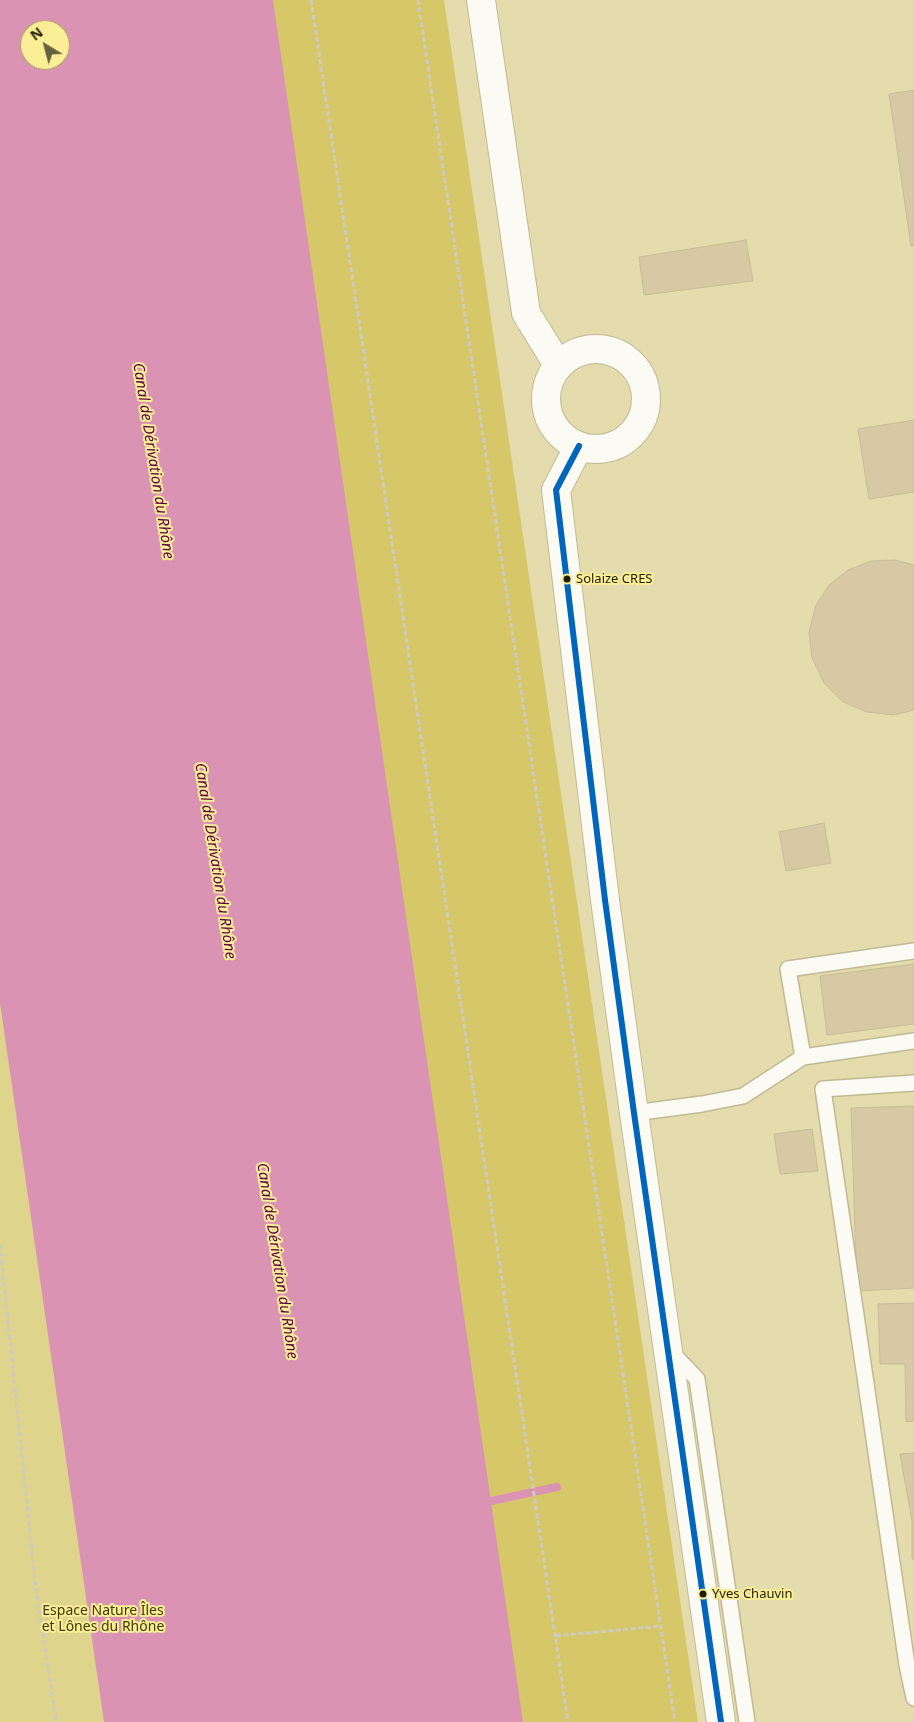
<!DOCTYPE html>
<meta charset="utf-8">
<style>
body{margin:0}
#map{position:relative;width:914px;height:1722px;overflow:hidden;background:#e4dcac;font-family:"Noto Sans",sans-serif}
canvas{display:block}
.north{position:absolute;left:20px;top:20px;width:50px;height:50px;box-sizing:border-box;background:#faee96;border:1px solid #a39a5b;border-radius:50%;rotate:323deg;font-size:14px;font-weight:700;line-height:20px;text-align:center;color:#211d03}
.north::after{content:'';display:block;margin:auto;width:18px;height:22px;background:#65603e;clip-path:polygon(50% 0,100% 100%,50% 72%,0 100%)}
</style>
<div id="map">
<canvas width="914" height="1722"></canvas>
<div class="north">N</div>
</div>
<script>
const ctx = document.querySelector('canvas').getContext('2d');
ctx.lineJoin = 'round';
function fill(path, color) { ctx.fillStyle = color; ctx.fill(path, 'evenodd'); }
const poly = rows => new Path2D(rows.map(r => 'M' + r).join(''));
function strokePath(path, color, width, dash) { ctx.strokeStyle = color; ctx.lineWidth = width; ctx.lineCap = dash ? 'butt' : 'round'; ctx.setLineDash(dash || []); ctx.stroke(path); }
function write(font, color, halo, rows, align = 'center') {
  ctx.font = font + ' "Noto Sans",sans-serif'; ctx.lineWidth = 4; ctx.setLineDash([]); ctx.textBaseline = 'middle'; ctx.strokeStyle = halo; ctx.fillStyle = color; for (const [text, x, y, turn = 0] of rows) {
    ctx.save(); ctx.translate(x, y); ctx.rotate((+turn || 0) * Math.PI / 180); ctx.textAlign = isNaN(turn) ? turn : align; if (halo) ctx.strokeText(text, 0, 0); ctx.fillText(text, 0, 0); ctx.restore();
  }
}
fill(poly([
 [0,89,220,1722,0,1722]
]), '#dfd48c');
fill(poly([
 [268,0,444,0,698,1722,510,1722]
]), '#d6c869');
fill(poly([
 [0,0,273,0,523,1722,104,1722,0,1003],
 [30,30,60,30,60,60,30,60]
]), '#db93b3');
strokePath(poly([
 [491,1501,557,1487]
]), '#db93b3', 8);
const building = poly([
 [914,90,914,246,911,246,889,94,914,90],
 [746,240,753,281,644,295,639,257,746,240],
 [914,420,914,492,869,499,858,429,914,420],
 [895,560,914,565,914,710,894,715,867,712,843,702,824,683,812,658,809,632,816,605,829,585,848,570,871,561,895,560],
 [824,823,831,863,786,871,779,832,824,823],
 [914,964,914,1024,827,1035,820,976,914,964],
 [914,1106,914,1288,857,1291,851,1108,914,1106],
 [812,1129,818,1171,780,1174,774,1134,812,1129],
 [914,1303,914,1421,906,1422,905,1364,880,1364,878,1304,914,1303],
 [914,1453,914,1559,912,1559,912,1521,900,1454,914,1453]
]);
fill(building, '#d6c9a4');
strokePath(building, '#c8bc97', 1);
const service = poly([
 [803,1057,788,969,914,951],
 [914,1083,823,1089,907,1665,914,1698],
 [634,1113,702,1104,743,1096,803,1057,914,1041],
 [671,1352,697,1379,747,1722]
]);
const minor = poly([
 [481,0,526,313,558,365],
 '546 399a50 50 0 1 1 100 0a50 50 0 1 1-100 0Z',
 [579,446,556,490,605,900,634,1113,721,1722]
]);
strokePath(service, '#c0ba94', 18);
strokePath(minor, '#c0ba94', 30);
strokePath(poly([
 [311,0,568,1722],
 [418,0,675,1722],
 [0,1245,35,1581,56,1722],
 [556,1636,661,1626]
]), '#ceccbe', 3, [5, 2.5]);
strokePath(service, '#fbfaf3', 15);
strokePath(minor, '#fbfaf3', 28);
strokePath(poly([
 [579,446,556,490,605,900,634,1113,721,1722]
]), '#0065bd', 6);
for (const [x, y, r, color] of [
 [567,579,4.5,"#211d03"],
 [703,1594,4.5,"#211d03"]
]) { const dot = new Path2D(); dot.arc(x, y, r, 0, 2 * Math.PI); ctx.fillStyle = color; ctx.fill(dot); strokePath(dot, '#faee96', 2); }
write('13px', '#211d03', '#faee96', [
 ["Solaize CRES",576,579],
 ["Yves Chauvin",712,1594]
], 'left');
write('14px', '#3f3800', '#faee96', [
 ["Espace Nature Îles",103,1611],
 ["et Lônes du Rhône",103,1627]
]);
write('italic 15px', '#5d0047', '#faee96', [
 ["Canal de Dérivation du Rhône",153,461,81],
 ["Canal de Dérivation du Rhône",215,861,81],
 ["Canal de Dérivation du Rhône",277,1261,81]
]);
</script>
